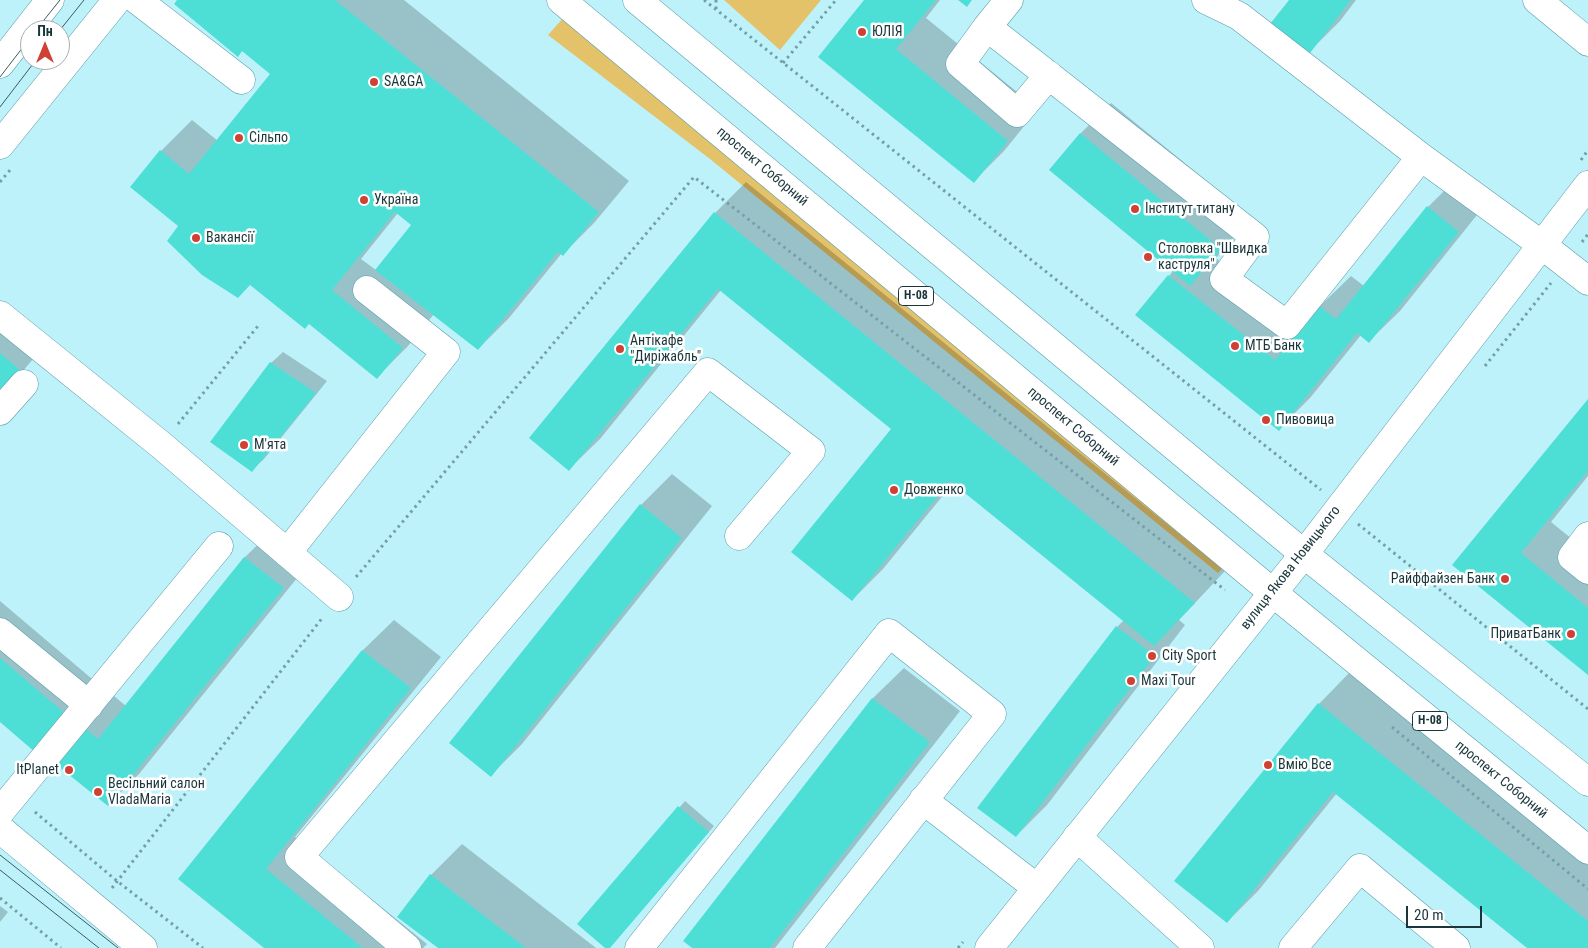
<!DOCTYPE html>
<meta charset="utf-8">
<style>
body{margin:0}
#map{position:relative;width:1588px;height:948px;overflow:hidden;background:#bef2fb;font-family:"Roboto Condensed",sans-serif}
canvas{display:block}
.north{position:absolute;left:20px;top:20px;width:50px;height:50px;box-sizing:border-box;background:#fff;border:1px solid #a3afb0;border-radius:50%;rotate:0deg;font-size:14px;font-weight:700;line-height:20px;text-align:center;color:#1a363a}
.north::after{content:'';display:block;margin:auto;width:18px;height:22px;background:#ce4134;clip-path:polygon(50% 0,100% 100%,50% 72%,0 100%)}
.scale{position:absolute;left:1406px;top:906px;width:76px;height:22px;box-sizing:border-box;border:2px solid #1a363a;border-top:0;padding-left:6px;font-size:15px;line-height:18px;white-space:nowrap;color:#1a363a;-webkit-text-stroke:4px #fff;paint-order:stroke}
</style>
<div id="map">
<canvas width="1588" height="948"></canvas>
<div class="north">Пн</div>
<div class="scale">20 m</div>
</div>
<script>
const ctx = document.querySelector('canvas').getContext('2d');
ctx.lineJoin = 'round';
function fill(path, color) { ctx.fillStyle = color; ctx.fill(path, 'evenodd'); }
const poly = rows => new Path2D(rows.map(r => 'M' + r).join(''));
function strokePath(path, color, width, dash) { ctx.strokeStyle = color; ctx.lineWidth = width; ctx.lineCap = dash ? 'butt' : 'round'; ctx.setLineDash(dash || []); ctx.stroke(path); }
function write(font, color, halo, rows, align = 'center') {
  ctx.font = font + ' "Roboto Condensed",sans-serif'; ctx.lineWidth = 5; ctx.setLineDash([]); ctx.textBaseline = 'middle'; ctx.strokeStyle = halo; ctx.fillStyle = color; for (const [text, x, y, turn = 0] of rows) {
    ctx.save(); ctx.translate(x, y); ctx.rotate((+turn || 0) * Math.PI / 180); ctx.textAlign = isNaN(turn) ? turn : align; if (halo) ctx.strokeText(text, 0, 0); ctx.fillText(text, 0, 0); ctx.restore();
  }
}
fill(poly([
 [724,0,821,0,780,50],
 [564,17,1227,563,1218,573,710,159,548,35]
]), '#e4c26a');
fill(poly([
 [179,0,404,0,629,181,594,223,563,254,562,253,509,318,478,349,434,314,408,346,377,377,310,323,251,284,131,187,161,151,192,120,218,141,272,74,243,50,238,55],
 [398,213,413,225,376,270,361,259],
 [866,0,940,0,926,18,1038,109,1004,151,974,181],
 [1290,0,1356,0,1340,21,1309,52],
 [1111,103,1251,217,1216,258,1303,327,1320,306,1351,276,1364,286,1428,207,1459,176,1489,200,1400,311,1369,341,1361,335,1310,398,1279,429,1169,276,1173,271,1050,169,1081,133],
 [746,182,1225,571,1179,620,1185,625,1047,805,1016,836,1117,627,1124,620,954,482,883,569,852,600,893,429,721,290,600,439,569,469,715,213],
 [14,308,50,339,0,398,0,322],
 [283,352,327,381,264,459,252,470,271,363],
 [1588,401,1588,476,1551,522,1588,552,1588,673,1454,565],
 [672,474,712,506,522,744,491,775,641,505],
 [276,527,314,557,139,774,108,805,83,727,114,696,126,706,245,557],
 [0,601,98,684,67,721,0,721],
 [394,620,441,657,295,837,427,944,423,948,266,948,180,878,363,650],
 [904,668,960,711,775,948,694,948,685,941,873,698],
 [1349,673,1588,865,1588,948,1529,948,1337,793,1258,891,1227,922,1319,704],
 [685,801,714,826,613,943,607,948,579,924],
 [462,844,596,948,440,948,399,916,431,875],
 [0,906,8,912,0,922]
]), '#0003');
fill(poly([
 [177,0,335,0,599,212,563,256,558,252,478,350,375,270,411,225,395,212,332,290,403,348,377,379,309,324,305,329,250,285,238,298,202,275,167,241,178,226,130,187,160,150,189,174,270,74,242,51,238,57,174,4],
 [864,0,936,0,896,49,1008,141,974,183,818,57],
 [958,0,972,0,967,7],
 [1289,0,1351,0,1310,53,1270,24],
 [1080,133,1221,249,1190,286,1049,170],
 [1427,206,1459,232,1369,343,1357,333,1279,431,1135,315,1168,275,1275,360,1319,306,1336,319],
 [714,212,1195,603,1154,646,950,481,852,601,791,552,891,429,718,289,569,471,529,438],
 [0,353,20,370,0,394],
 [270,362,316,393,252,472,210,442],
 [1588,399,1588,471,1521,553,1588,608,1588,675,1452,565],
 [640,504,682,538,491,777,449,743],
 [244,557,284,588,108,806,53,762,82,726,98,739],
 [1116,626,1155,656,1016,837,977,808],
 [362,650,411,688,266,869,363,948,264,948,178,879],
 [0,658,68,716,36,753,0,722],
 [872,698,930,742,770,948,692,948,683,941],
 [1318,703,1588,921,1588,948,1527,948,1333,792,1227,923,1174,881],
 [678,806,709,832,610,948,605,948,577,924],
 [430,874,526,948,438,948,397,917]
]), '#4ddfd6');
const minor = poly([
 [137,0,241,80],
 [1009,0,987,27,1255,237,1224,279,1287,325,1421,157,1542,245,1588,281],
 [1206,0,1239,16,1421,157],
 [1537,0,1588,42],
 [987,27,960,64,1017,113,1049,75],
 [0,315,161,445,339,597],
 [0,411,24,384],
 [1588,536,1572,557,1588,570],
 [287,553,446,352,367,290],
 [0,632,89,705],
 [923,800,1037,888],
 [0,812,219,546],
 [0,829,143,948],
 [1077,837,1200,948],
 [407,948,299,857,708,372,811,451,739,536],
 [639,948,889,633,992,714,807,948],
 [989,948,1304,554,1588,185],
 [1293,948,1360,868,1456,948]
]);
const major = poly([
 [561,0,1272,592,1588,850],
 [637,0,1304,554,1588,782],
 [0,64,50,0],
 [0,145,117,0]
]);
strokePath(minor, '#5b9ca7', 29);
strokePath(major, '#5b9ca7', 29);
strokePath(poly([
 [704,0,1321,490],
 [716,9,716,0],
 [783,63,836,0],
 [1581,160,1588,150],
 [0,182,10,170],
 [1582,242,1588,234],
 [1485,366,1551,283],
 [178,424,258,326],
 [1358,524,1588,709],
 [356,577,694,177,1225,590],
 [1392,727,1588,889],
 [35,812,117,881,203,948],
 [112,888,323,617],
 [0,898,61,948],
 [958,948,963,942]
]), '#759fa6', 3, [2.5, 4]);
strokePath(minor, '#fff', 28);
strokePath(major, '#fff', 28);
strokePath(poly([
 [36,30,60,0],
 [60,30,84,0],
 [0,77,30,38],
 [0,107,36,60],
 [0,855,118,948],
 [0,870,99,948]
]), '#3b5b60', 1);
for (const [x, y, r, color] of [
 [862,32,5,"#ce4134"],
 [374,82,5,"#ce4134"],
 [239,138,5,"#ce4134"],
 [364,200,5,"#ce4134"],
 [1135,209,5,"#ce4134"],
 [196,238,5,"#ce4134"],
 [1148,257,5,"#ce4134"],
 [1235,346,5,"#ce4134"],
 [620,349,5,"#ce4134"],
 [1266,420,5,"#ce4134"],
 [244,445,5,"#ce4134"],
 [894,490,5,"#ce4134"],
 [1505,579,5,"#ce4134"],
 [1571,634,5,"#ce4134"],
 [1152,656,5,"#ce4134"],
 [1131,681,5,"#ce4134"],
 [1268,765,5,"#ce4134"],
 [69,770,5,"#ce4134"],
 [98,792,5,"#ce4134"]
]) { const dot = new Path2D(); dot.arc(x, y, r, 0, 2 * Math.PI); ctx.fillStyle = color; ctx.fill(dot); strokePath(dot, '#fff', 2); }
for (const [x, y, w] of [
 [916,296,35],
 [1430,721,35]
]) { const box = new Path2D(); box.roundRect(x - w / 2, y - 9.5, w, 19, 4); ctx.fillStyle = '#fff'; ctx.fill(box); strokePath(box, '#1a363a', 1); }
write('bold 12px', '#1a363a', null, [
 ["Н-08",916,296],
 ["Н-08",1430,721]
]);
write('14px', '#1a363a', '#fff', [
 ["ЮЛІЯ",872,32],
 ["SA&GA",384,82],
 ["Сільпо",249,138],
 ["Україна",374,200],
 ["Інститут титану",1145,209],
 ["Вакансії",206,238],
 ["Столовка \"Швидка",1158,249],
 ["каструля\"",1158,265],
 ["Антiкафе",630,341],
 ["\"Дирiжабль\"",630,357],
 ["МТБ Банк",1245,346],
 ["Пивовица",1276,420],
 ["М'ята",254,445],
 ["Довженко",904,490],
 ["Райффайзен Банк",1495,579,"right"],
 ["ПриватБанк",1561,634,"right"],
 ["City Sport",1162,656],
 ["Maxi Tour",1141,681],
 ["Вмію Все",1278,765],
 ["ItPlanet",59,770,"right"],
 ["Весільний салон",108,784],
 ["VladaMaria",108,800]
], 'left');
write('14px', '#1a363a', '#fff', [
 ["проспект Соборний",762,167,40],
 ["проспект Соборний",1073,427,40],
 ["вулиця Якова Новицького",1291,568,-52],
 ["проспект Соборний",1501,780,39]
]);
</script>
